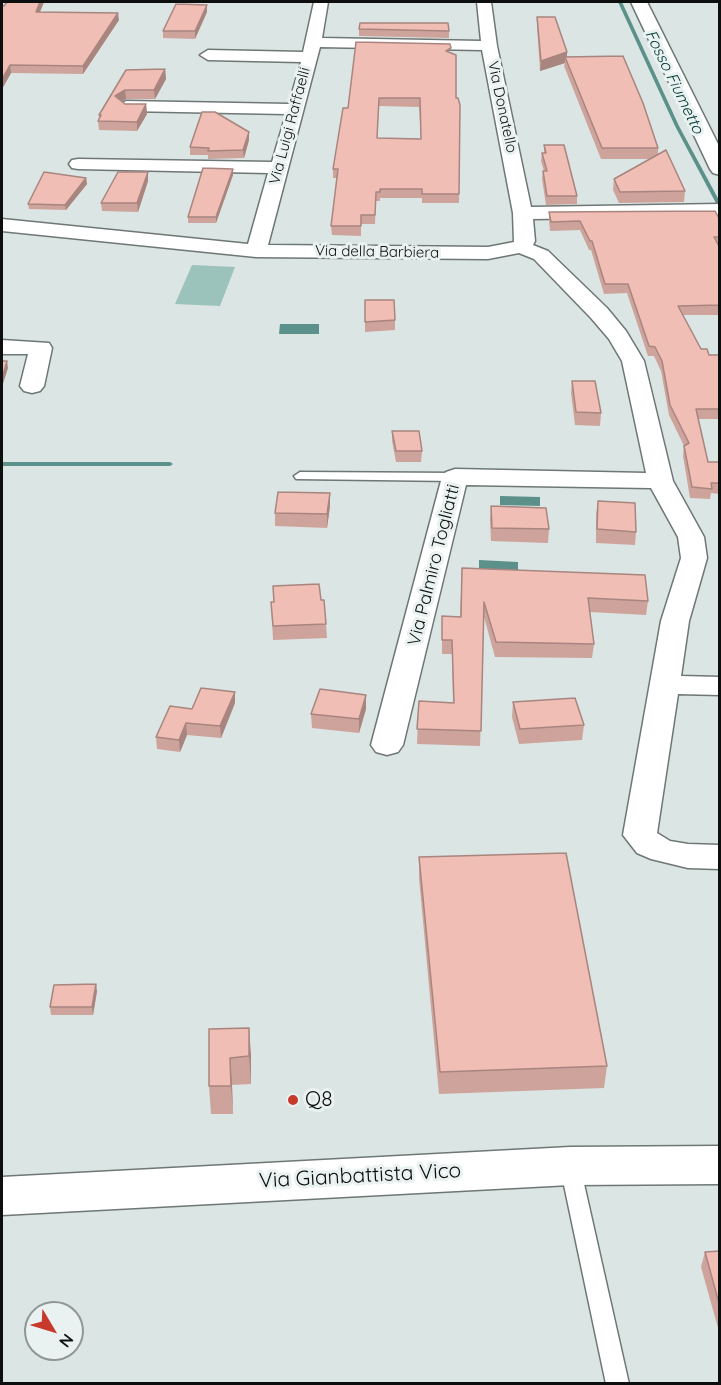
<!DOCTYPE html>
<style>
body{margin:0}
#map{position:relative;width:721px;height:1385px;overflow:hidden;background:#dbe5e3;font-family:Quicksand,sans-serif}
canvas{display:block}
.frame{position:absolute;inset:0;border:3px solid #0c0f0e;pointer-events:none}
.north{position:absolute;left:24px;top:1301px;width:60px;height:60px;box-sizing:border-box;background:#e9f2f0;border:2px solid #919796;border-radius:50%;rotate:128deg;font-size:16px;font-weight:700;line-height:24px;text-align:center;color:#0c0f0e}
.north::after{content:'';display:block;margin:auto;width:21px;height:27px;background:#c73a2b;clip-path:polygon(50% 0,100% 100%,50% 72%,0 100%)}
</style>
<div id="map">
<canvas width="721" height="1385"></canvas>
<div class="frame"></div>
<div class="north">N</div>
</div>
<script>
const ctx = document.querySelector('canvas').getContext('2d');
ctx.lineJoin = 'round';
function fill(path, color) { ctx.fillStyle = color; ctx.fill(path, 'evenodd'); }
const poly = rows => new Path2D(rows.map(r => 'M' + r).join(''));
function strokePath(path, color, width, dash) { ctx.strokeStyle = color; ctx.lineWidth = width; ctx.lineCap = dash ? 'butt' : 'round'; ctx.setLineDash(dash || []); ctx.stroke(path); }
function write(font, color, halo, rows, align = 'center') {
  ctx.font = font + ' Quicksand,sans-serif'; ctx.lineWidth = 6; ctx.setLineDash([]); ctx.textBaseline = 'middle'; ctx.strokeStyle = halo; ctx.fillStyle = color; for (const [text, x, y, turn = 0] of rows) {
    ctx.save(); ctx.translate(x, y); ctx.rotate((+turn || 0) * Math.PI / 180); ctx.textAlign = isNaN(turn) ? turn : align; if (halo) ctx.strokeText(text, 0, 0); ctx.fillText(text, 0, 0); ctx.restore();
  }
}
fill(poly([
 [192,265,235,267,220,306,175,304]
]), '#9cc2bc');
fill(poly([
 [280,324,319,324,319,334,279,334],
 [500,496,540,497,540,506,500,505],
 [479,560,518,562,518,570,479,569]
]), '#5b918a');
fill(poly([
 [618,2,622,2,679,126,720,202,720,208,718,207,675,126,618,2],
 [2,462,170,462,173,464,170,466,2,466,2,462]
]), '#5b918a');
const service = poly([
 [300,472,455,473,461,477,455,481,296,479,294,476,300,472],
 [570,1157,577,1160,580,1166,629,1384,606,1384,560,1166,563,1160,570,1157]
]);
const minor = poly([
 [314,2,328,2,322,38,481,41,477,2,491,2,497,46,531,207,720,204,720,216,533,219,535,241,533,245,548,251,607,308,626,331,644,361,673,481,704,537,707,558,689,621,681,676,720,677,720,695,678,694,657,833,670,841,688,844,720,845,720,869,688,868,651,859,637,853,623,835,661,621,681,558,678,537,651,488,466,485,403,745,398,752,387,755,376,752,371,745,442,477,446,472,455,469,646,473,622,361,609,339,591,318,534,259,519,253,488,259,256,257,2,231,2,219,248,244,268,173,78,169,72,168,69,164,72,160,78,159,272,162,286,114,126,111,118,106,126,101,289,104,301,62,208,60,200,55,208,50,303,52,314,2],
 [320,47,482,50,513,213,514,242,488,247,268,245,320,47],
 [2,340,49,343,52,348,44,386,40,391,32,393,24,391,20,386,28,354,2,354,2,340]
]);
const tertiary = poly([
 [631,2,647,2,720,148,720,175,713,173,710,169,631,2]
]);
const secondary = poly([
 [720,1146,720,1184,570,1185,2,1215,2,1177,570,1147,720,1146]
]);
strokePath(service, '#6e7775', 3);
strokePath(minor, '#6e7775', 3);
strokePath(tertiary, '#6e7775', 3);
strokePath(secondary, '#6e7775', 3);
fill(service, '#fff');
fill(minor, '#fff');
fill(tertiary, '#fff');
fill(secondary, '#fff');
fill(poly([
 [44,2,40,12,119,20,83,74,11,73,2,89,2,6],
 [207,12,195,39,163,38,163,31],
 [537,17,567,52,567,57,658,148,658,155,685,191,684,202,619,203,613,190,614,179,650,159,601,159,564,66,565,63,540,71,537,26],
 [359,29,449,31,449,38,359,36],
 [451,53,456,98,460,105,459,203,422,203,422,198,380,198,380,201,376,201,375,224,361,224,361,236,332,235,331,226,337,178,333,178,333,169,348,108],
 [379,106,419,107,421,139,377,138],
 [165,69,166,79,155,99,126,99,122,101,125,104,146,104,147,114,137,131,99,130,98,121,99,118,99,115,126,70],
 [249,132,249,140,244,158,208,159,208,155,190,155,190,147],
 [544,145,577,196,577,204,546,205,542,179,543,171,544,171,541,161,542,153,544,153],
 [233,169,233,175,216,223,188,223,188,217],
 [148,172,148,181,138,212,102,211,101,203],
 [86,178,87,184,66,210,29,209,28,204],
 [549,212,720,220,720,246,718,246,720,248,720,315,683,315,701,349,709,355,720,355,720,419,698,419,708,462,720,462,720,494,711,493,710,499,690,498,683,456,684,446,669,415,661,371,654,356,648,356,627,293,604,294,591,250,589,250,580,230,550,231,549,221],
 [365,300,395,320,395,330,365,332],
 [572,381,601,413,600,426,575,425,571,393],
 [392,431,422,451,421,462,396,462,392,441],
 [598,501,636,532,635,545,596,543,596,514],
 [330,506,327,528,275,526,275,513],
 [491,506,549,529,548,543,491,541,490,520],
 [462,568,648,601,646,615,590,612,594,644,592,658,495,657,484,617,480,746,417,744,419,701,453,703,452,654,442,654,442,616,460,617],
 [321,600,326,624,327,638,273,640,271,602],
 [235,692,235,703,221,738,187,735,180,752,157,749,156,737,192,709],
 [366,695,366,709,359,733,312,728,311,714],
 [513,702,584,725,582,740,519,744,512,717],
 [419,857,607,1066,604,1088,439,1094,419,878],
 [97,991,93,1015,51,1015,50,1007],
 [209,1029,251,1055,251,1084,232,1085,233,1114,211,1114,209,1086],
 [720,1251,720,1335,701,1267,705,1252]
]), '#cea39c');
fill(poly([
 [40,2,44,2,37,19,36,12],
 [207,5,207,12,195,39,195,31],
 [118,13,119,20,83,74,83,66],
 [567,52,567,61,565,57,565,63,540,71,541,61],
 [10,65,11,73,2,89,2,79],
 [165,69,166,79,155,99,154,90],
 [125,90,126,99,116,105,115,96],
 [146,104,147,114,137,131,137,122],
 [249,132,249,140,244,158,243,150],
 [233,169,233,175,216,223,216,217],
 [148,172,148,181,138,212,137,203],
 [86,178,87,184,66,210,65,205],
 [7,361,8,368,2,387,2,378],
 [330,493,330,506,327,528,327,514],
 [235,692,235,703,221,738,220,726],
 [366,695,366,709,359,733,359,719],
 [186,723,187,735,180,752,179,740],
 [96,984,97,991,93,1015,92,1007],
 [249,1028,251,1055,251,1084,249,1056],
 [230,1058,232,1085,233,1114,231,1086]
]), '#a8857f');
const building = poly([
 [7,2,40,2,36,12,118,13,83,66,10,65,2,79,2,6,4,6,7,2],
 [176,4,207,5,195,31,163,31,176,4],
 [537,17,555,17,567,52,541,61,537,17],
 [360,23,448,23,449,31,359,29,360,23],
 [356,42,450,44,451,48,446,51,456,55,456,98,458,98,460,105,459,194,422,194,422,189,380,189,380,192,376,192,375,215,361,215,361,226,331,226,338,169,333,169,343,108,348,108,356,42],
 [379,98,420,98,421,139,377,138,379,98],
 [623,56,643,103,658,148,602,148,565,57,623,56],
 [165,69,154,90,125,90,115,96,125,104,146,104,137,122,98,121,101,115,99,115,126,70,165,69],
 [202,112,215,112,249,132,243,150,208,151,209,148,190,147,202,112],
 [544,145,564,145,577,196,547,196,543,171,547,171,542,153,546,153,544,145],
 [666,150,685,191,620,192,614,179,666,150],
 [203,168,233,169,216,217,188,217,203,168],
 [44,172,86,178,65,205,28,204,44,172],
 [118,172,148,172,137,203,101,203,118,172],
 [715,211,720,220,720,237,714,237,720,248,720,305,678,306,701,349,707,349,709,355,720,355,720,409,696,409,708,462,720,462,720,483,711,483,712,489,692,487,684,446,689,443,670,405,662,361,655,347,649,346,628,284,605,284,592,241,590,241,580,221,551,222,549,212,715,211],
 [365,300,394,300,395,320,365,322,365,300],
 [2,361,7,361,2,378,2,361],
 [572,381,595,381,601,413,576,412,572,381],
 [392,431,419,431,422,451,396,451,392,431],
 [278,492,330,493,327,514,275,513,278,492],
 [598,501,635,503,636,532,597,529,598,501],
 [491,506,546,508,549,529,492,528,491,506],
 [462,568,645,575,648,601,588,598,594,644,496,642,484,602,481,731,417,729,419,701,454,703,452,640,442,640,442,616,461,617,462,568],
 [319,584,321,600,324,600,326,624,273,626,271,602,274,602,273,586,319,584],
 [201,688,235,692,220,726,186,723,179,740,156,737,170,706,192,709,201,688],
 [320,689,366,695,359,719,311,714,320,689],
 [575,698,584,725,520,729,513,702,575,698],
 [566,853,607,1066,440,1072,419,857,566,853],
 [96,984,92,1007,50,1007,54,985,96,984],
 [249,1028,249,1056,230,1058,231,1086,209,1086,209,1029,249,1028],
 [720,1251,720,1307,705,1252,720,1251]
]);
fill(building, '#f0beb5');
strokePath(building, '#a8857f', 1.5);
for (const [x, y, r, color] of [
 [293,1100,6,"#c73a2b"]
]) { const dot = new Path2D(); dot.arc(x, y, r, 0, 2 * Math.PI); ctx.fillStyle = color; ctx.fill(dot); strokePath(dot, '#e9f2f0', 2); }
write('15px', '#0c0f0e', '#e9f2f0', [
 ["Via Donatello",502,107,78],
 ["Via Luigi Raffaelli",290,126,-75],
 ["Via della Barbiera",377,252,1]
]);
write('italic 16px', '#003832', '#e9f2f0', [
 ["Fosso Fiumetto",674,82,64]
]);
write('18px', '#0c0f0e', '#e9f2f0', [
 ["Via Palmiro Togliatti",434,565,-76]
]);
write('21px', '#0c0f0e', '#e9f2f0', [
 ["Q8",305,1100]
], 'left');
write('21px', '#0c0f0e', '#e9f2f0', [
 ["Via Gianbattista Vico",360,1176,-3]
]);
</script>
